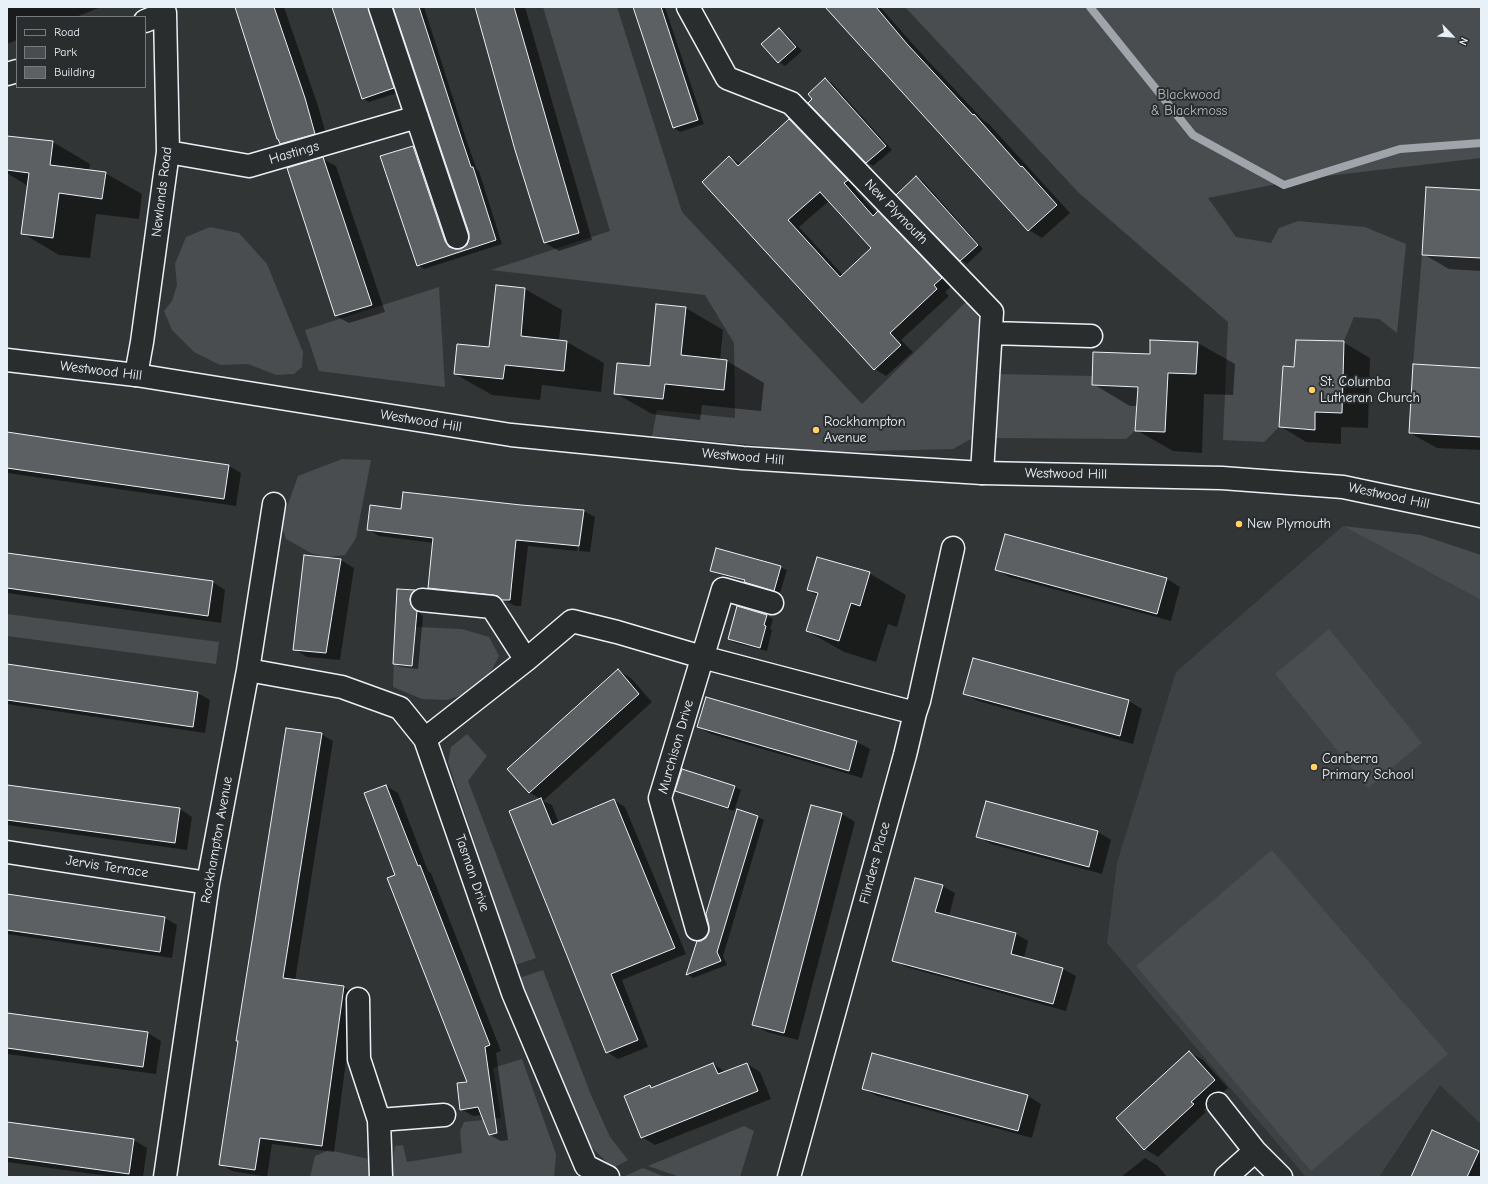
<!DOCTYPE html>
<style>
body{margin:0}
#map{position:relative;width:1488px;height:1184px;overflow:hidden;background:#323536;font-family:"Comic Neue",sans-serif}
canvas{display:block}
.frame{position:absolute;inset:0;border:8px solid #e8f1f8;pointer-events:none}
.legend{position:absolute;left:16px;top:16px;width:130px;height:72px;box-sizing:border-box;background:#2a2d2e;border:1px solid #767b7f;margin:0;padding:5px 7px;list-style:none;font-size:12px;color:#e8f1f8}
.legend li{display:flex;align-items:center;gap:8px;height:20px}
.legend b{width:20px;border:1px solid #767b7f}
.north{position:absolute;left:1432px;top:16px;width:40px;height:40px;-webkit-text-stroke:3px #2a2d2e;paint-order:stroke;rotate:115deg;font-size:11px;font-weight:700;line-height:16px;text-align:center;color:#e8f1f8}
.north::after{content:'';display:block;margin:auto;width:14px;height:18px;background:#e8f1f8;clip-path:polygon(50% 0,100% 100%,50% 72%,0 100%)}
</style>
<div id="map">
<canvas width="1488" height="1184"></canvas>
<div class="frame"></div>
<ul class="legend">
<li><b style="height:5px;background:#2a2d2e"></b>Road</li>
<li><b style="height:11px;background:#494d4f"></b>Park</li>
<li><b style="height:11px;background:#5c6063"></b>Building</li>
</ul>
<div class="north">N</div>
</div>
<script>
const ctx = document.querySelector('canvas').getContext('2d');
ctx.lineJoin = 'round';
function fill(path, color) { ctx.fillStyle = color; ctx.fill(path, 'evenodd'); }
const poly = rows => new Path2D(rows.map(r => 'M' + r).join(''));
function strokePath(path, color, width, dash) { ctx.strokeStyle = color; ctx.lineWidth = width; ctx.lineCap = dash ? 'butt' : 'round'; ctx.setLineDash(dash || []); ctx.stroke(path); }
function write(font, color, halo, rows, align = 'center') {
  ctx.font = font + ' "Comic Neue",sans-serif'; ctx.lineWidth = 4; ctx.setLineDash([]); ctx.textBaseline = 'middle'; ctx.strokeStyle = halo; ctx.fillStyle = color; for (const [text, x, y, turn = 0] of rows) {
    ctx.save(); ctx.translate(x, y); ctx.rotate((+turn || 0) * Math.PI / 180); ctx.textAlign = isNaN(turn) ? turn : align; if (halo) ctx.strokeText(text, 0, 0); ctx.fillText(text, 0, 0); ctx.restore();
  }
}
fill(poly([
 [1343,526,1481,600,1481,1124,1440,1085,1379,1177,1306,1177,1107,943,1117,863,1176,672]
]), '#3f4244');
fill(poly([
 [543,7,617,7,682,212,862,404,968,300,980,320,971,439,953,449,829,452,652,436,657,410,735,418,734,343,705,295,491,270,610,231],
 [905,7,1481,7,1481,158,1301,179,1208,198,1236,237,1271,243,1279,228,1298,221,1365,227,1406,244,1397,333,1379,319,1354,317,1344,341,1296,340,1294,367,1283,366,1279,427,1264,442,1223,440,1228,322,1080,194],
 [210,227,239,233,267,264,303,352,302,367,294,374,276,375,248,364,220,365,194,352,172,330,164,311,172,301,177,285,175,264,186,237],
 [1422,255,1481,258,1481,368,1413,364],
 [439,287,445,387,319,371,305,330],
 [997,374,1092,376,1092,385,1138,387,1135,431,1126,439,994,438],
 [342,459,371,460,356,538,345,555,326,557,311,553,286,539,281,524,298,476],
 [1343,526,1421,535,1481,555,1481,600],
 [7,614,219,642,216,664,7,636],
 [395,626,462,629,489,637,499,656,488,677,465,694,447,700,422,699,393,687],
 [1329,629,1422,743,1368,788,1275,674],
 [467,734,487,756,468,781,536,958,515,965,448,762,451,747],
 [1272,850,1448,1054,1311,1171,1136,966],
 [543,970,591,1095,610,1137,628,1160,613,1168,586,1142,519,978],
 [522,1059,556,1154,554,1177,390,1177,395,1146,403,1145,407,1162,462,1153,460,1131,464,1122,501,1118,493,1068],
 [744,1126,754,1131,740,1177,680,1177,648,1166],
 [329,1150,373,1160,376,1177,310,1177,315,1156],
 [643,1168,665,1177,625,1176]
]), '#494d4f');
fill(poly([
 [7,7,101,7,76,17,17,17,17,40,7,44],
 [236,7,284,7,318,106,328,141,294,151,280,143],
 [334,7,375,7,400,92,369,102,362,98],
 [394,7,424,7,466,139,477,170,479,171,502,244,424,269,418,265,413,147,420,150,452,246,455,250,461,250,467,246,470,239,470,233],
 [477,7,525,7,592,240,559,251,545,243,516,149],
 [634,7,665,7,704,124,680,132,674,128],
 [826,7,880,7,920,52,984,121,988,123,1070,213,1042,238,1029,230],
 [779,30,785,33,802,51,785,66,779,62],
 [826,79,832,83,892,150,873,166,867,162,809,103,814,99],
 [789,121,801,127,859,187,855,190,877,214,878,213,890,220,953,285,945,292,949,296,901,340,913,352,886,376,875,369,703,182,729,157,741,164],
 [829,201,872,248,843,275,799,227],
 [7,137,53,142,90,164,89,171,105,173,142,194,139,219,96,214,90,258,59,255,22,233,28,186,7,173],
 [323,159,336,166,385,312,349,323,336,316],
 [917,177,923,181,983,249,967,264,961,260],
 [1481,191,1481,271,1449,269,1423,254],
 [525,289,562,310,559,341,567,342,604,363,601,392,542,385,540,400,492,395,455,374,490,348],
 [657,305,686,308,723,330,720,361,727,361,764,383,761,411,702,405,700,420,652,414,615,393,650,367],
 [1343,342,1370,358,1368,428,1341,427,1341,444,1306,442,1280,426,1295,369],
 [1198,343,1235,364,1233,395,1204,394,1202,453,1173,451,1136,430,1138,406,1130,406,1093,384,1151,355],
 [1481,369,1481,450,1437,448,1410,433],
 [7,433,229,466,241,473,236,506,7,473],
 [521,506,584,511,595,517,590,552,579,551,584,515,582,515,577,551,528,546,521,606,515,606,506,601,440,594,429,587,434,543,379,536,368,529,402,510],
 [7,554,213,582,225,590,221,623,7,593],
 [341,560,354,568,340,660,307,657,294,649],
 [780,567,787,570,780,593,752,585,745,581,717,574,711,570],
 [996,569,1167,579,1180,587,1171,621,1009,577],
 [869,573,906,595,897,627,888,624,876,662,844,652,807,631,818,596,808,590],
 [398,590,415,591,420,595,416,603,417,610,423,616,418,669,401,667,394,664],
 [767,616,773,619,770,629,772,630,767,651,735,643,729,639],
 [974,659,1129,701,1142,709,1133,744,978,701,965,694],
 [7,665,198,693,210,700,205,733,7,704],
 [618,671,631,678,652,702,543,801,552,805,559,823,614,800,625,807,686,954,622,980,648,1047,618,1059,607,1052,541,799,530,793,509,769],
 [698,727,857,742,870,749,862,778,711,734],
 [321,734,333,741,295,981,343,987,355,994,334,1152,272,1144,267,1177,232,1171,220,1164],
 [7,786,180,809,192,817,187,850,7,825],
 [386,786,398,793,428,871,431,873,501,1051,496,1053,508,1140,501,1141,490,1135,482,1115,473,1116,461,1109,469,1083,396,876],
 [735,787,741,790,734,811,683,794,676,790],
 [987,802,1098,832,1111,840,1102,874,991,844,977,836],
 [842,814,855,822,798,1040,767,1032,753,1024],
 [758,817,764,820,723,956,727,965,693,978,687,974,701,942,706,939],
 [942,886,955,893,949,916,1016,934,1028,941,1024,958,1063,969,1076,976,1066,1011,906,967,894,960],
 [7,895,165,918,177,925,172,958,7,934],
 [7,1014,148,1033,161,1041,156,1074,7,1054],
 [1189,1052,1203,1060,1228,1088,1204,1110,1206,1112,1158,1157,1145,1149],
 [873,1054,1028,1096,1041,1104,1032,1138,877,1096,863,1089],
 [713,1064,726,1072,747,1064,760,1072,771,1099,655,1145,642,1137,650,1087,653,1088],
 [7,1123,134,1140,147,1148,143,1177,114,1177,7,1162],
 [1478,1152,1481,1153,1481,1177,1414,1177],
 [1145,1158,1158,1166,1167,1177,1121,1177]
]), '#0007');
strokePath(poly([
 [1090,7,1193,135,1284,185,1400,149,1481,143]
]), '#9fa5aa', 8);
const building = poly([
 [235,7,274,7,305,98,315,134,280,144,278,139,277,139,235,7],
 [332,7,368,7,394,88,362,99,332,7],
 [393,7,419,7,460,134,471,167,473,167,496,240,417,266,380,156,413,146,445,241,449,247,455,249,461,249,467,245,469,239,469,233,393,7],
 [475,7,514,7,579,233,544,243,515,150,475,7],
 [633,7,661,7,698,120,673,128,633,7],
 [825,7,876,7,907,44,973,115,974,114,1021,167,1022,166,1057,205,1028,231,825,7],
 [779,28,796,47,778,63,761,44,779,28],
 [825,78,886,146,866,163,808,103,812,99,808,94,825,78],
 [789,119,848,180,844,183,873,216,878,211,942,278,934,285,937,289,890,333,901,345,874,370,702,182,729,156,738,166,789,119],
 [820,192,871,248,840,277,788,220,820,192],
 [7,136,53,141,50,165,106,172,102,199,59,193,53,238,21,234,29,173,7,170,7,136],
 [323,157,372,305,335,316,287,168,323,157],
 [916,176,978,245,960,261,896,195,916,176],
 [1426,187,1481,190,1481,258,1422,255,1426,187],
 [496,285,525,288,521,336,567,341,564,371,505,365,503,379,454,374,457,344,489,347,496,285],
 [656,304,686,307,681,355,727,360,724,390,665,384,663,399,614,394,617,363,650,366,656,304],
 [1150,340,1198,342,1196,374,1168,373,1165,432,1135,431,1138,387,1092,385,1093,352,1150,354,1150,340],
 [1296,340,1344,341,1342,413,1315,412,1315,430,1279,427,1283,366,1294,367,1296,340],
 [1413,364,1481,368,1481,437,1409,433,1413,364],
 [7,432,229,465,224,499,7,468,7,432],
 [403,492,521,505,584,510,579,546,516,540,510,600,502,600,498,596,493,595,428,588,433,538,367,530,370,505,401,509,403,492],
 [1005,534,1167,578,1157,614,995,570,1005,534],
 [716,548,781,566,774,591,744,582,745,580,710,571,716,548],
 [7,553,213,581,208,616,7,588,7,553],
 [304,555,341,559,326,653,293,650,304,555],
 [817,557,870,572,860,606,851,603,839,641,806,631,818,593,807,590,817,557],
 [397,589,415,590,412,593,410,599,411,605,417,611,412,666,393,664,397,589],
 [737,606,767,615,764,625,766,626,760,648,728,639,737,606],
 [973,658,1129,700,1120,736,963,694,973,658],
 [7,664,198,692,193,727,7,700,7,664],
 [618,669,639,694,529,793,507,769,618,669],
 [706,697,857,741,849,771,697,727,706,697],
 [286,728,322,733,283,978,344,986,322,1146,260,1138,255,1170,219,1165,238,1041,236,1041,286,728],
 [682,769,735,786,728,808,675,791,682,769],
 [7,785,180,808,175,843,7,820,7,785],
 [386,785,418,866,420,865,490,1045,485,1047,497,1133,489,1135,478,1107,460,1110,457,1083,467,1082,387,878,395,875,364,793,386,785],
 [541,798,552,825,614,799,675,948,611,974,638,1040,606,1053,509,811,541,798],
 [986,801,1098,831,1089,867,976,837,986,801],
 [811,805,842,813,784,1033,752,1025,811,805],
 [737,809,758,816,717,952,721,961,686,975,697,941,701,941,706,938,709,932,709,926,706,914,737,809],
 [915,878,943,885,935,912,1016,933,1011,954,1063,968,1053,1004,892,961,915,878],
 [7,894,165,917,160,952,7,930,7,894],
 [7,1013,148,1032,143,1067,7,1048,7,1013],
 [1189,1051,1215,1080,1191,1102,1194,1104,1144,1150,1116,1118,1189,1051],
 [872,1053,1028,1095,1018,1131,862,1089,872,1053],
 [713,1063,718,1074,747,1063,758,1091,641,1138,624,1096,650,1085,651,1088,713,1063],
 [7,1122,134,1139,129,1174,7,1157,7,1122],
 [1432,1130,1479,1151,1467,1177,1411,1177,1432,1130]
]);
fill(building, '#5c6063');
strokePath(building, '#e8f1f8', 1);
const street = poly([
 [380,7,457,237],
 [688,7,727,78,791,103,992,312,982,473],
 [145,21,165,13],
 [7,74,17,71],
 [168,152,249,166,417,117],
 [991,333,1091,336],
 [136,375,142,342,168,152,165,13,163,7],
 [422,600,492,607,526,660],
 [248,670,342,687,400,708,425,739,513,993,586,1166,608,1177],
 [425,739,526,660,572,621,617,632,702,657,915,713],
 [7,852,208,883],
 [697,929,660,798,723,589,772,603],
 [358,999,359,1059,379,1120,381,1177],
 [1218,1104,1255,1151,1281,1177],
 [379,1120,444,1115],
 [165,1177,208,883,248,670,274,504],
 [789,1177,905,755,915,713,919,701,953,548],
 [1226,1177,1255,1151]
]);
const secondary = poly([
 [7,360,136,375,511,435,743,458,982,473,1222,478,1343,487,1481,516]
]);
strokePath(street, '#e8f1f8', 25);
strokePath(secondary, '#e8f1f8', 25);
strokePath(street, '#2a2d2e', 22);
strokePath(secondary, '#2a2d2e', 22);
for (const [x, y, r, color] of [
 [1312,390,4,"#ffd166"],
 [816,430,4,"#ffd166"],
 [1239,524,4,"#ffd166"],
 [1314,767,4,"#ffd166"]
]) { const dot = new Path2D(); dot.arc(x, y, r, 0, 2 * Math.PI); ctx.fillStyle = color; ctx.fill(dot); strokePath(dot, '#2a2d2e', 1.5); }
write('14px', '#b0b8bd', '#2a2d2e', [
 ["Blackwood",1189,95],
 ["& Blackmoss",1189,111]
]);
write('14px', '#e8f1f8', '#2a2d2e', [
 ["Hastings",294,153,-16],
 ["Newlands Road",162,192,-83],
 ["New Plymouth",896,212,46],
 ["Westwood Hill",101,371,7],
 ["Westwood Hill",421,421,9],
 ["Westwood Hill",743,457,5],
 ["Westwood Hill",1066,474,1],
 ["Westwood Hill",1389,496,12],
 ["Murchison Drive",676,747,-74],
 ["Rockhampton Avenue",217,840,-80],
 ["Flinders Place",875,863,-75],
 ["Jervis Terrace",107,867,9],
 ["Tasman Drive",472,873,71]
]);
write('14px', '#e8f1f8', '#2a2d2e', [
 ["St. Columba",1320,382],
 ["Lutheran Church",1320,398],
 ["Rockhampton",824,422],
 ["Avenue",824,438],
 ["New Plymouth",1247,524],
 ["Canberra",1322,759],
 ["Primary School",1322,775]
], 'left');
</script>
